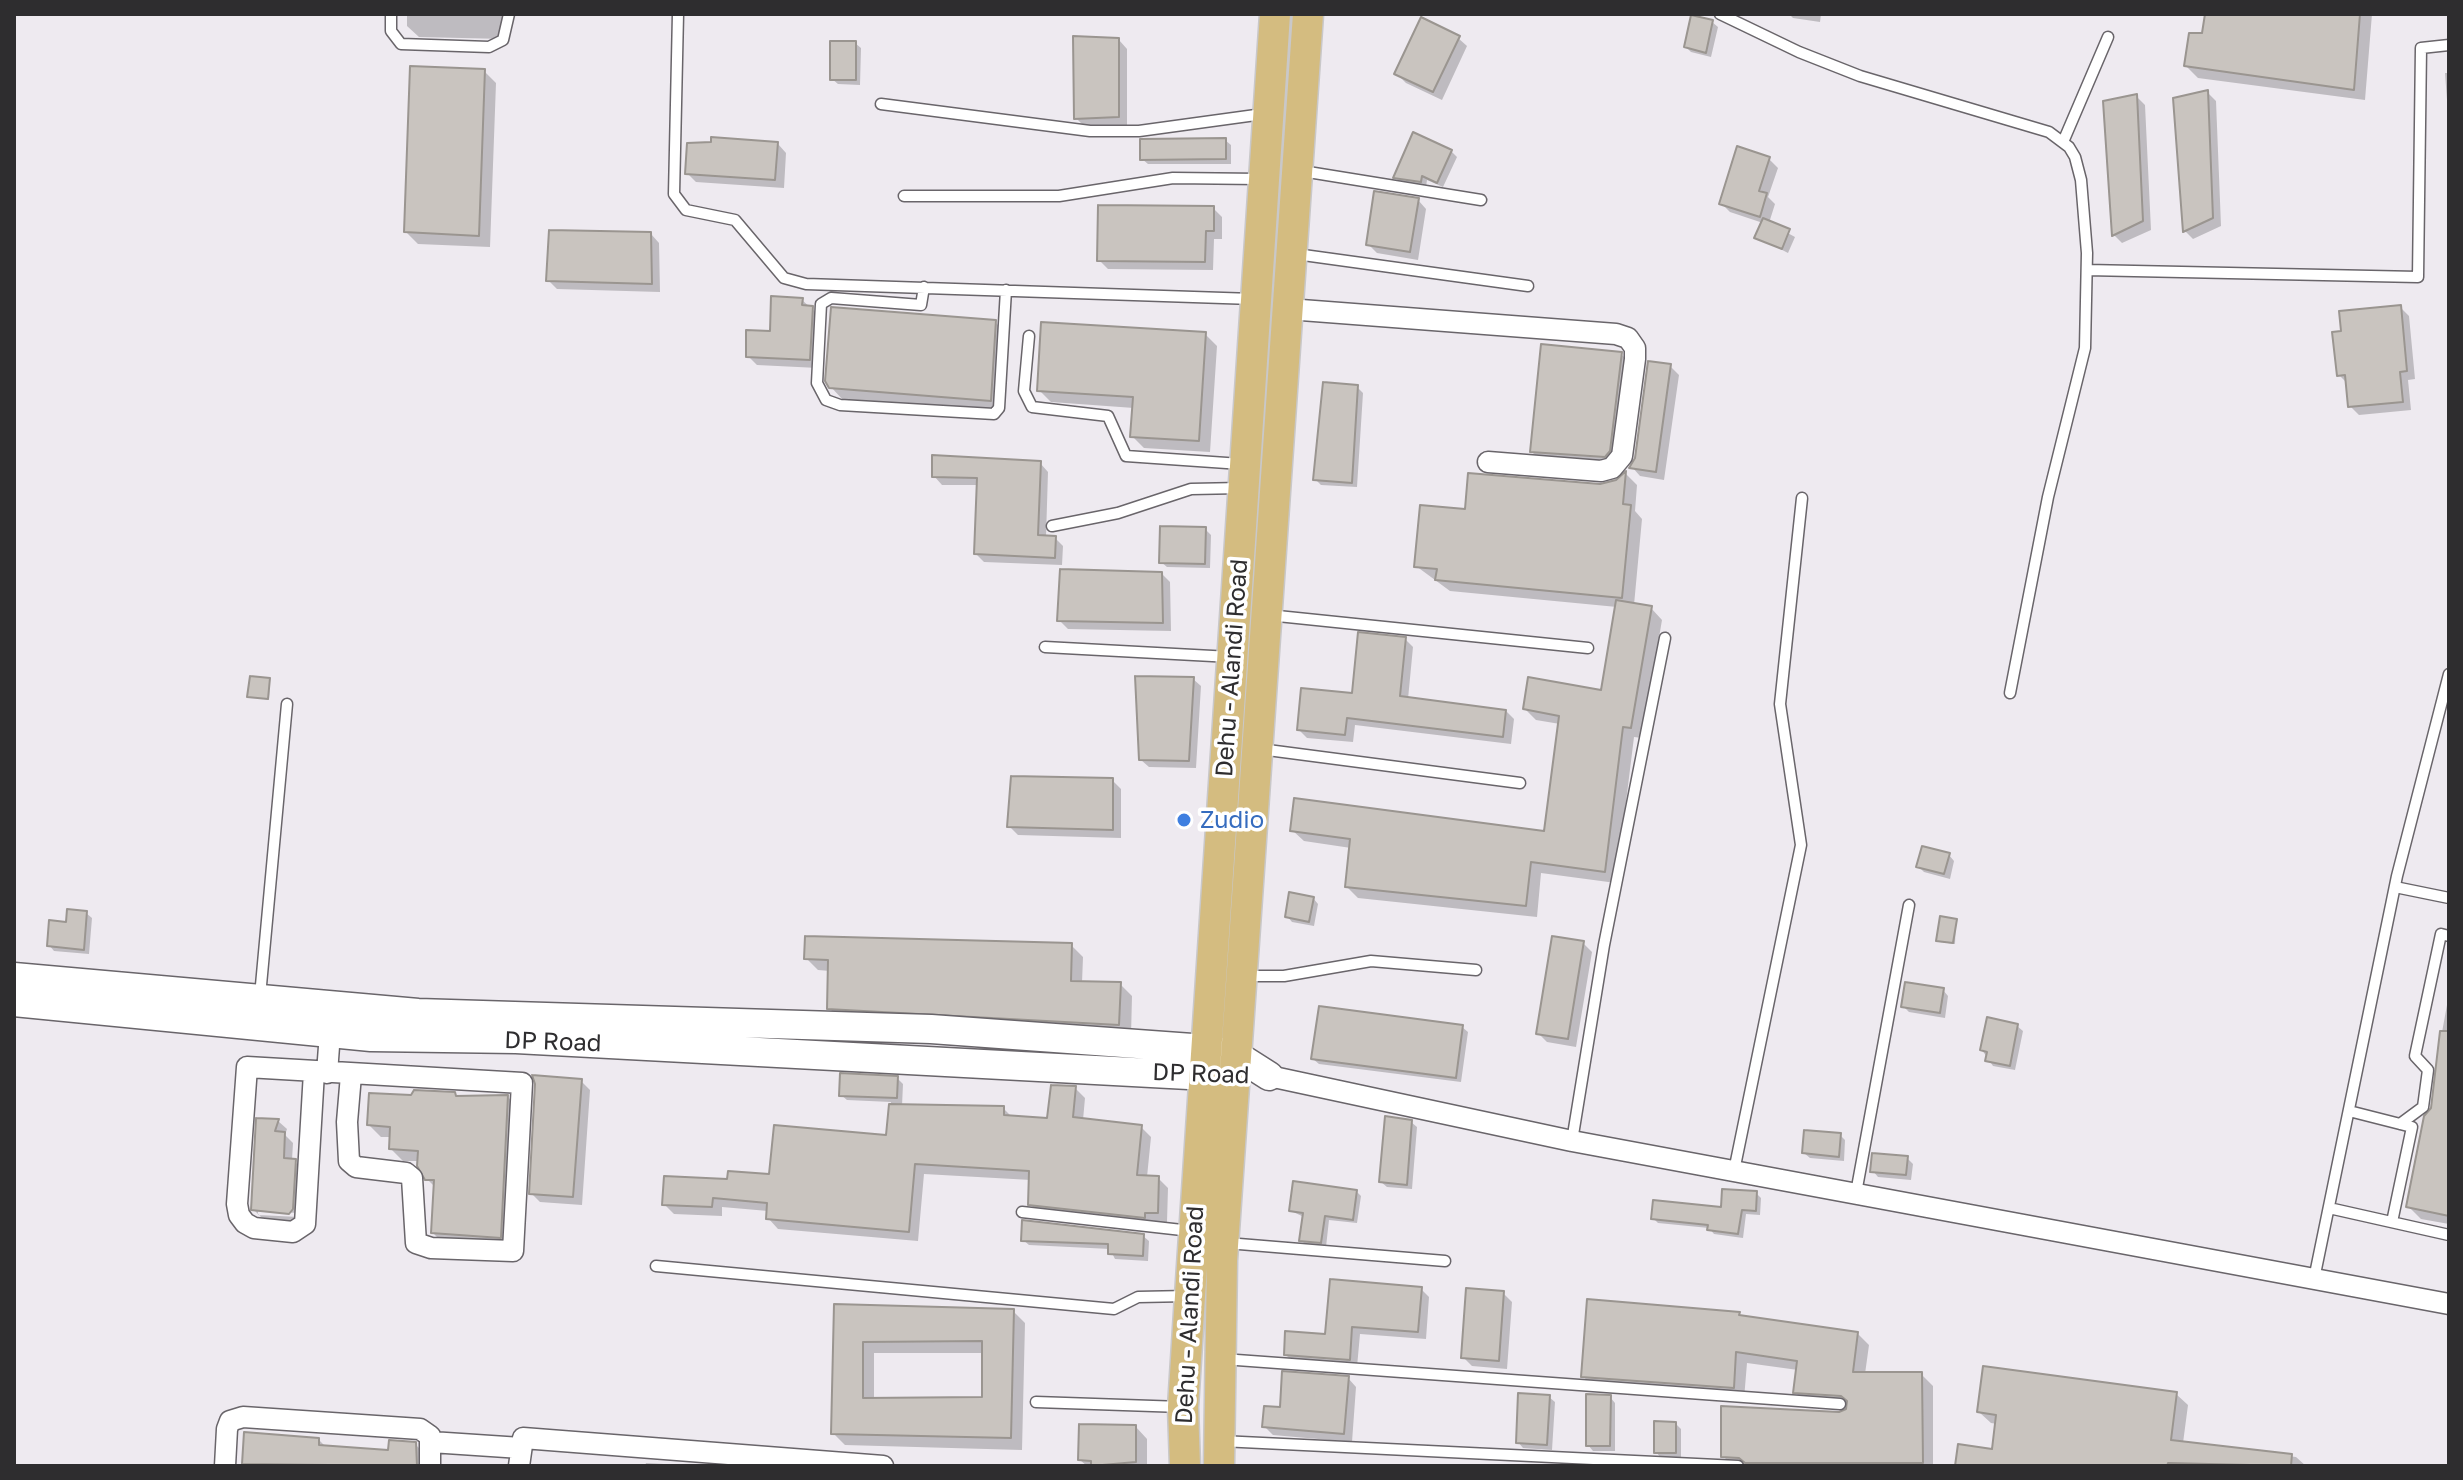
<!DOCTYPE html>
<style>
body{margin:0}
#map{position:relative;width:2463px;height:1480px;overflow:hidden;background:#eeeaf0;font-family:"Golos Text",sans-serif}
canvas{display:block}
.frame{position:absolute;inset:0;border:16px solid #2e2d2f;pointer-events:none}
</style>
<div id="map">
<canvas width="2463" height="1480"></canvas>
<div class="frame"></div>
</div>
<script>
const ctx = document.querySelector('canvas').getContext('2d');
ctx.lineJoin = 'round';
function fill(path, color) { ctx.fillStyle = color; ctx.fill(path, 'evenodd'); }
const poly = rows => new Path2D(rows.map(r => 'M' + r).join(''));
function strokePath(path, color, width, dash) { ctx.strokeStyle = color; ctx.lineWidth = width; ctx.lineCap = dash ? 'butt' : 'round'; ctx.setLineDash(dash || []); ctx.stroke(path); }
function write(font, color, halo, rows, align = 'center') {
  ctx.font = font + ' "Golos Text",sans-serif'; ctx.lineWidth = 7; ctx.setLineDash([]); ctx.textBaseline = 'middle'; ctx.strokeStyle = halo; ctx.fillStyle = color; for (const [text, x, y, turn = 0] of rows) {
    ctx.save(); ctx.translate(x, y); ctx.rotate((+turn || 0) * Math.PI / 180); ctx.textAlign = isNaN(turn) ? turn : align; if (halo) ctx.strokeText(text, 0, 0); ctx.fillText(text, 0, 0); ctx.restore();
  }
}
fill(poly([
 [407,14,505,14,504,39,419,37,407,26],
 [1789,14,1821,14,1820,22,1793,18],
 [2207,14,2372,14,2365,100,2198,78,2186,66,2204,35],
 [1712,22,1718,27,1711,57,1691,52,1686,47],
 [1458,38,1467,46,1442,100,1406,83,1397,74],
 [1119,40,1127,49,1127,125,1085,127,1076,118],
 [855,43,861,48,860,85,838,84,832,79],
 [484,71,496,83,490,247,418,244,406,232],
 [2445,73,2449,73,2449,127],
 [2207,92,2216,101,2221,226,2193,239,2185,231],
 [2136,96,2145,105,2151,230,2122,243,2114,235],
 [1225,140,1231,145,1231,164,1148,164,1142,159],
 [778,144,786,153,784,188,696,182,687,173],
 [1451,151,1457,157,1443,187,1427,180,1426,187,1400,182,1395,177],
 [1769,159,1778,168,1768,197,1775,204,1769,223,1795,237,1788,253,1757,237,1763,223,1730,212,1721,203],
 [1418,200,1426,209,1418,260,1377,253,1368,244],
 [1213,208,1222,217,1222,239,1214,239,1213,270,1108,269,1099,260],
 [651,234,659,243,660,292,557,289,548,280],
 [802,300,821,317,818,368,757,365,748,356],
 [2400,307,2409,316,2415,379,2408,380,2411,410,2359,415,2350,406,2348,384,2339,375],
 [995,322,1007,334,1003,412,843,400,831,387],
 [1205,334,1217,346,1210,452,1144,448,1132,436,1134,408,1051,402,1039,390],
 [1621,354,1633,366,1621,463,1544,464,1532,452],
 [1670,366,1679,375,1664,480,1640,476,1632,467],
 [1357,387,1363,393,1357,487,1321,485,1315,479],
 [1040,463,1048,472,1046,537,1055,538,1063,546,1062,565,984,562,976,554,979,485,942,485,934,476],
 [1626,474,1637,485,1635,511,1642,519,1634,605,1651,608,1662,620,1642,738,1634,737,1616,883,1541,873,1537,917,1358,898,1347,887,1351,848,1304,841,1292,830,1546,834,1560,724,1536,720,1525,709,1602,692,1617,607,1450,591,1416,566,1467,511,1601,486,1617,482],
 [1205,529,1211,535,1210,568,1167,567,1161,562],
 [1162,574,1170,582,1171,631,1068,629,1059,620],
 [1405,639,1413,647,1408,699,1506,711,1514,719,1511,744,1355,725,1353,742,1307,738,1299,730,1353,695],
 [1193,679,1201,686,1196,768,1149,767,1141,760],
 [270,680,269,700,249,696],
 [1112,780,1121,789,1121,838,1018,835,1009,826],
 [1949,855,1954,861,1950,879,1924,872,1919,867],
 [1313,898,1318,904,1314,926,1292,922,1287,916],
 [86,913,92,918,89,954,54,951,49,945,67,924],
 [1956,920,1955,944,1940,942,1938,940],
 [1583,943,1592,952,1576,1047,1547,1042,1538,1033],
 [1071,945,1083,957,1082,983,1120,984,1132,996,1131,1036,841,1020,829,1008,830,971,818,970,806,958],
 [1943,990,1948,996,1945,1018,1909,1012,1903,1006],
 [2449,994,2449,1224,2421,1219,2409,1207,2433,1109,2436,1065],
 [2017,1026,2023,1031,2015,1070,1993,1066,1982,1050],
 [1462,1027,1468,1032,1461,1082,1319,1064,1313,1059],
 [897,1078,903,1084,902,1106,1003,1108,1013,1118,1049,1120,1075,1088,1085,1098,1083,1120,1141,1127,1151,1137,1147,1177,1158,1178,1168,1188,1167,1222,1155,1222,1154,1227,1040,1214,1030,1204,1031,1180,924,1174,918,1241,778,1229,768,1218,768,1211,722,1207,722,1216,674,1214,664,1204,729,1181,771,1176,888,1137,891,1102,847,1100,841,1095],
 [581,1081,590,1090,582,1205,540,1202,531,1193],
 [508,1097,519,1109,512,1249,445,1245,433,1233,435,1187,427,1179,420,1161,403,1161,391,1149,391,1137,381,1137,369,1125],
 [258,1120,278,1121,287,1129,285,1135,293,1143,292,1160,304,1169,298,1222,264,1220,255,1211,252,1204],
 [258,1211,299,1213,299,1217,258,1215],
 [1411,1122,1417,1127,1412,1189,1387,1187,1381,1182],
 [1840,1135,1845,1140,1844,1161,1810,1158,1804,1153],
 [1907,1158,1913,1164,1911,1180,1878,1177,1873,1171],
 [1356,1191,1361,1196,1357,1223,1329,1220,1326,1247,1306,1245,1301,1240,1304,1217,1291,1211],
 [1756,1193,1761,1198,1760,1215,1746,1214,1743,1238,1714,1234,1709,1228,1658,1223,1653,1218,1723,1209],
 [1143,1236,1149,1241,1148,1261,1115,1259,1110,1249,1029,1245,1023,1240],
 [1421,1289,1429,1297,1426,1339,1360,1334,1357,1367,1294,1363,1286,1355],
 [1503,1293,1512,1302,1507,1369,1472,1366,1463,1357],
 [836,1306,1013,1311,1025,1323,1022,1450,845,1445,833,1433],
 [874,1353,984,1353,984,1399,874,1400],
 [1739,1314,1743,1318,1857,1333,1869,1345,1865,1374,1921,1374,1933,1386,1933,1466,1733,1466,1723,1456,1840,1414,1850,1406,1806,1403,1795,1392,1798,1370,1747,1363,1744,1399,1594,1388,1583,1376],
 [1348,1378,1356,1387,1352,1442,1273,1435,1264,1426,1282,1409],
 [2176,1394,2188,1405,2183,1443,2296,1457,2306,1466,1957,1466,1994,1451,1997,1424,1991,1423,1979,1412],
 [1549,1397,1555,1402,1552,1450,1523,1448,1518,1442],
 [1610,1397,1615,1403,1615,1451,1593,1451,1588,1445],
 [1676,1424,1681,1429,1681,1458,1661,1458,1656,1452],
 [1136,1427,1147,1439,1147,1466,1087,1466,1080,1460],
 [318,1439,327,1448,390,1452,415,1444,427,1456,427,1466,244,1463],
 [646,1463,664,1464,666,1466,645,1466]
]), '#0003');
const building = poly([
 [2205,14,2360,14,2354,90,2184,66,2189,33,2202,33,2205,14],
 [1691,15,1713,20,1706,53,1684,47,1691,15],
 [1421,17,1460,36,1433,92,1394,74,1421,17],
 [1073,36,1119,38,1119,117,1074,119,1073,36],
 [830,41,856,41,856,80,830,80,830,41],
 [410,66,485,69,479,236,404,232,410,66],
 [2208,90,2213,218,2183,232,2173,98,2208,90],
 [2137,94,2143,221,2112,236,2103,101,2137,94],
 [1413,132,1452,150,1437,183,1422,176,1421,182,1393,178,1413,132],
 [711,137,778,142,775,180,685,174,687,143,711,142,711,137],
 [1226,138,1226,159,1140,160,1140,139,1226,138],
 [1737,146,1770,157,1759,191,1767,193,1760,217,1719,204,1737,146],
 [1374,191,1419,198,1410,252,1366,245,1374,191],
 [1098,205,1214,206,1214,231,1206,231,1205,262,1097,261,1098,205],
 [1763,218,1790,229,1782,249,1754,238,1763,218],
 [549,230,651,232,652,284,546,281,549,230],
 [771,296,803,298,802,305,813,306,810,360,746,357,746,330,770,331,771,296],
 [2401,305,2407,371,2400,372,2403,402,2348,407,2345,375,2337,376,2332,332,2341,331,2339,311,2401,305],
 [831,307,996,320,991,401,829,388,825,381,831,307],
 [1041,322,1206,332,1199,441,1130,437,1133,397,1037,391,1041,322],
 [1541,344,1622,352,1610,451,1605,457,1530,452,1541,344],
 [1648,361,1671,364,1656,472,1629,468,1635,458,1648,361],
 [1323,382,1358,385,1352,483,1313,480,1323,382],
 [932,455,1041,461,1038,535,1056,536,1055,558,974,554,977,478,932,477,932,455],
 [1626,471,1623,504,1631,505,1622,598,1435,580,1437,569,1414,567,1420,505,1465,509,1468,473,1600,484,1616,480,1626,471],
 [1160,526,1206,527,1205,564,1159,563,1160,526],
 [1060,569,1162,572,1163,623,1057,621,1060,569],
 [1616,600,1652,606,1631,728,1623,727,1605,872,1531,862,1526,906,1345,887,1350,839,1290,831,1294,798,1544,831,1559,716,1523,709,1528,677,1601,690,1616,600],
 [1358,632,1406,637,1400,696,1506,710,1503,737,1347,718,1345,735,1297,730,1301,688,1352,693,1358,632],
 [250,676,270,678,268,699,247,697,250,676],
 [1135,676,1194,677,1189,761,1139,760,1135,676],
 [1011,776,1113,778,1113,830,1007,827,1011,776],
 [1922,846,1950,853,1944,874,1916,867,1922,846],
 [1289,892,1314,897,1309,922,1285,917,1289,892],
 [67,909,87,911,84,950,47,946,49,920,66,922,67,909],
 [1940,916,1957,919,1953,943,1936,941,1940,916],
 [805,936,1072,943,1071,981,1121,982,1119,1025,827,1009,828,960,804,959,805,936],
 [1552,936,1584,941,1568,1039,1536,1034,1552,936],
 [1905,982,1944,988,1940,1013,1901,1007,1905,982],
 [1319,1006,1463,1025,1456,1078,1311,1059,1319,1006],
 [1987,1017,2018,1024,2010,1066,1985,1061,1987,1052,1980,1050,1987,1017],
 [2440,1031,2449,1031,2449,1216,2406,1207,2424,1116,2431,1108,2440,1031],
 [840,1073,898,1076,897,1098,839,1096,840,1073],
 [532,1075,582,1079,573,1197,529,1194,535,1084,532,1075],
 [1051,1085,1076,1086,1073,1117,1142,1125,1137,1175,1159,1176,1158,1213,1145,1213,1145,1218,1028,1205,1029,1171,915,1164,909,1232,766,1219,767,1203,713,1198,712,1207,662,1205,664,1176,727,1179,728,1171,769,1174,774,1125,886,1135,889,1104,1004,1106,1004,1115,1047,1118,1051,1085],
 [414,1090,455,1092,456,1096,508,1095,501,1238,431,1233,434,1180,425,1180,417,1166,418,1151,389,1149,390,1127,367,1125,369,1093,411,1095,414,1090],
 [1385,1116,1412,1120,1407,1185,1379,1182,1385,1116],
 [256,1118,279,1119,275,1131,285,1132,284,1158,296,1159,293,1209,289,1214,251,1210,256,1118],
 [1804,1130,1841,1133,1839,1157,1802,1153,1804,1130],
 [1872,1153,1908,1156,1906,1175,1870,1172,1872,1153],
 [1293,1181,1357,1190,1353,1220,1325,1216,1321,1243,1299,1241,1303,1213,1289,1211,1293,1181],
 [1722,1189,1757,1191,1756,1211,1742,1210,1738,1234,1707,1230,1708,1225,1651,1219,1653,1200,1721,1207,1722,1189],
 [1022,1220,1144,1234,1143,1256,1108,1254,1108,1244,1021,1241,1022,1220],
 [1330,1279,1422,1287,1418,1332,1352,1327,1350,1360,1284,1355,1285,1331,1325,1334,1330,1279],
 [1466,1288,1504,1291,1499,1361,1461,1358,1466,1288],
 [1587,1299,1740,1312,1739,1315,1858,1332,1853,1372,1922,1372,1923,1463,1745,1463,1739,1458,1721,1457,1721,1406,1839,1412,1846,1409,1847,1401,1841,1396,1793,1393,1797,1361,1736,1352,1734,1388,1581,1377,1587,1299],
 [834,1304,1014,1309,1011,1438,831,1434,834,1304],
 [982,1341,982,1397,863,1398,863,1342,982,1341],
 [1983,1366,2177,1392,2171,1440,2292,1454,2291,1466,2168,1463,2167,1466,1955,1466,1958,1444,1992,1449,1996,1415,1977,1412,1983,1366],
 [1282,1371,1349,1376,1344,1434,1262,1427,1264,1406,1280,1407,1282,1371],
 [1518,1393,1550,1395,1547,1445,1516,1443,1518,1393],
 [1586,1394,1611,1395,1610,1446,1586,1446,1586,1394],
 [1654,1421,1676,1422,1676,1453,1654,1453,1654,1421],
 [1079,1424,1136,1425,1136,1462,1091,1466,1091,1461,1078,1460,1079,1424],
 [244,1432,319,1438,319,1445,388,1450,389,1440,416,1442,417,1466,242,1464,244,1432]
]);
fill(building, '#c9c4bf');
strokePath(building, '#9a9590', 2);
const lane = poly([
 [391,14,391,31,401,44,489,47,503,40,509,14],
 [678,14,674,194,686,210,735,220,784,278,806,284,1253,299],
 [1720,14,1799,52,1860,76,2049,132,2069,147,2075,157,2081,180,2087,253,2085,348,2048,497,2010,693],
 [881,104,1090,131,1139,131,1263,114],
 [2063,142,2108,37],
 [1302,171,1481,200],
 [904,196,1059,196,1173,178,1260,179],
 [1296,254,1528,286],
 [2087,270,2418,277,2421,48,2449,45],
 [924,287,921,305,831,298,821,304,817,383,826,400,840,405,994,414,999,408,1006,290],
 [1029,336,1024,391,1032,407,1108,416,1126,456,1241,464],
 [1052,526,1118,513,1191,489,1241,488],
 [1268,615,1588,648],
 [1045,647,1231,657],
 [1260,749,1520,783],
 [2395,887,2449,898],
 [1244,976,1284,976,1371,961,1476,970],
 [260,996,287,704],
 [2349,1111,2412,1127,2392,1222],
 [2400,1124,2423,1107,2428,1070,2415,1056,2441,934,2449,936],
 [1572,1141,1604,945,1665,638],
 [1734,1171,1801,845,1780,704,1802,498],
 [1856,1193,1909,905],
 [2329,1208,2449,1235],
 [1022,1212,1191,1231],
 [1227,1243,1445,1261],
 [656,1266,1114,1309,1138,1297,1188,1296],
 [2314,1279,2397,876,2449,674],
 [1223,1359,1840,1404],
 [1036,1402,1182,1407],
 [1221,1441,1738,1466]
]);
const street = poly([
 [1288,309,1616,334,1628,338,1635,348,1635,359,1622,456,1612,468,1601,471,1488,462],
 [314,1072,305,1224,293,1232,254,1228,245,1223,239,1215,237,1204,247,1067,522,1083,513,1251,431,1248,416,1243,412,1178,406,1173,356,1167,349,1161,347,1122,351,1075],
 [327,1073,330,1033],
 [1269,1076,1572,1141,2449,1304],
 [431,1442,521,1448],
 [225,1466,227,1429,230,1421,243,1417,420,1429,430,1436,430,1466],
 [519,1466,523,1438,883,1466]
]);
const secondary = poly([
 [14,977,418,1013,931,1029,1206,1049,1236,1055,1269,1076],
 [14,1002,371,1037,516,1039,1226,1077]
]);
const primary = poly([
 [1185,1466,1183,1407,1190,1296,1275,14],
 [1219,1466,1222,1260,1308,14]
]);
strokePath(lane, '#69656a', 13);
strokePath(street, '#69656a', 23);
strokePath(secondary, '#69656a', 31);
strokePath(primary, '#c9c8c9', 33);
strokePath(lane, '#fff', 10);
strokePath(street, '#fff', 20);
strokePath(secondary, '#fff', 28);
strokePath(primary, '#d4bc80', 30);
for (const [x, y, r, color] of [
 [1184,820,8,"#3f7fe0"]
]) { const dot = new Path2D(); dot.arc(x, y, r, 0, 2 * Math.PI); ctx.fillStyle = color; ctx.fill(dot); strokePath(dot, '#fff', 3); }
write('24px', '#2e2d2f', '#fff', [
 ["Dehu - Alandi Road",1232,668,-86],
 ["DP Road",553,1042,2],
 ["DP Road",1201,1074,2],
 ["Dehu - Alandi Road",1190,1315,-87]
]);
write('24px', '#366cbe', '#fff', [
 ["Zudio",1200,820]
], 'left');
</script>
